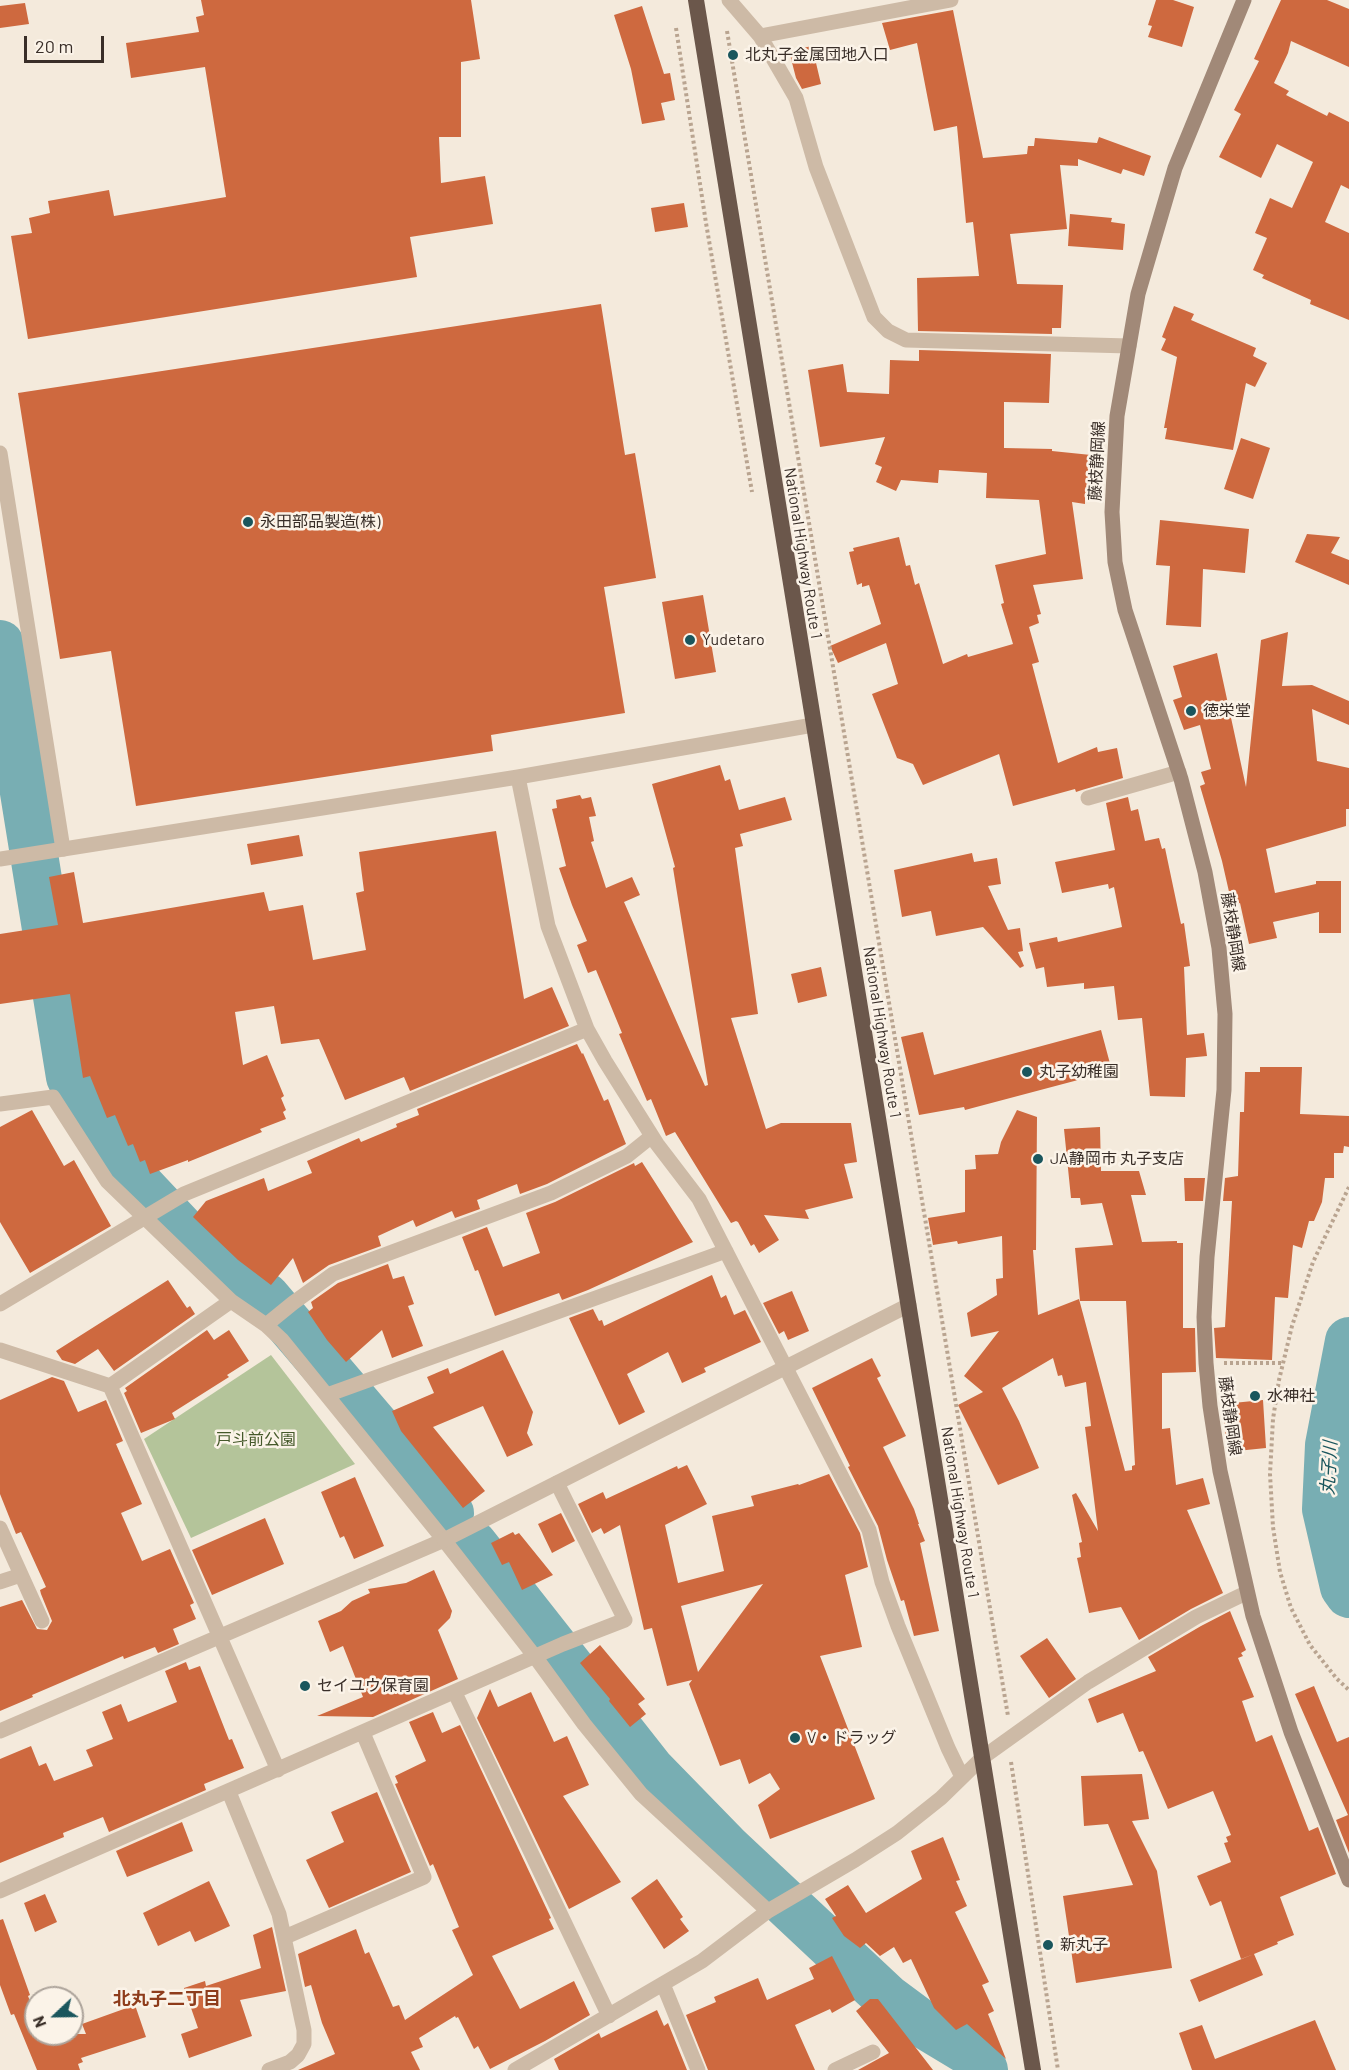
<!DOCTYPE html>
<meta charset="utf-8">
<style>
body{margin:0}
#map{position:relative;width:1349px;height:2070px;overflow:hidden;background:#f4eadc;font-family:Barlow,sans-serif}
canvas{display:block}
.north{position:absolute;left:24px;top:1986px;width:60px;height:60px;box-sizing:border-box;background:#fbf3e8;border:2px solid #ada49b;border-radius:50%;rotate:248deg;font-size:16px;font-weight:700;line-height:24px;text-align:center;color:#392e28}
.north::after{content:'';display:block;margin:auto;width:21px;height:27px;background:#1a565d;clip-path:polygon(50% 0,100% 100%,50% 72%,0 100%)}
.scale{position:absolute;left:24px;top:36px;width:80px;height:27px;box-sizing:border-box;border:3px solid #392e28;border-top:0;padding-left:8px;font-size:18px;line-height:21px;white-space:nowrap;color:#392e28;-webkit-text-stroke:4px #fbf3e8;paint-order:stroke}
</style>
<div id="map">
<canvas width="1349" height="2070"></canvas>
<div class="north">N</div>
<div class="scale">20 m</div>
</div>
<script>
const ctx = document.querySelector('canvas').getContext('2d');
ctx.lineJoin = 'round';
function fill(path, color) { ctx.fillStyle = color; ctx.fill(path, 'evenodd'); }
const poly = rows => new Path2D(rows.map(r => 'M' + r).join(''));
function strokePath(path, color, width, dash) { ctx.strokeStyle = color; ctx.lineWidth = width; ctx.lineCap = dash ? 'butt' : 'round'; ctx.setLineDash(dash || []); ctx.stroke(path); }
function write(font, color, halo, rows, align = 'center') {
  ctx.font = font + ' Barlow,"Noto Sans JP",sans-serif'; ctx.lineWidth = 5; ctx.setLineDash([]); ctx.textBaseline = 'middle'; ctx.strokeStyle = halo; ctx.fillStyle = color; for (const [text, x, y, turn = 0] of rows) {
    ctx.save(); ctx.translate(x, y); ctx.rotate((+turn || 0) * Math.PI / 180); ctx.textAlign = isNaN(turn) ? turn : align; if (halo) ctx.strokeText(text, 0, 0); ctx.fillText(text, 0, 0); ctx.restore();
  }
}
fill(poly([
 [271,1355,355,1464,191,1538,144,1439]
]), '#b4c49a');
strokePath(poly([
 [0,644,70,1077,119,1163,183,1231,232,1278,266,1297,450,1513],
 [1349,1341,1329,1445,1326,1509,1344,1587,1349,1594],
 [474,1545,651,1770,727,1848,887,1998,918,2021,978,2057,984,2070]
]), '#78aeb3', 48);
fill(poly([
 [201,0,471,0,480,59,461,62,461,137,439,137,441,183,485,176,493,224,410,237,417,277,28,339,11,236,32,233,29,218,50,213,48,201,109,190,114,216,226,197,205,67,131,78,126,43,199,32,196,17,204,15],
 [1156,0,1173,0,1194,7,1182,47,1148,37,1152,26,1148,25],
 [1281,0,1327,0,1349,9,1349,67,1291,41,1288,53,1274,83,1289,91,1286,95,1327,116,1329,112,1349,122,1349,189,1341,185,1325,222,1349,233,1349,320,1310,304,1311,300,1262,278,1264,275,1253,270,1267,238,1255,233,1270,198,1292,208,1313,162,1277,144,1261,178,1219,157,1241,114,1234,110,1259,61,1254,59],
 [25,3,29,24,0,28,0,6],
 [642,6,664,74,670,73,675,100,661,103,665,120,642,124,631,69,614,15],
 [953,10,983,158,1027,154,1028,146,1034,146,1035,138,1097,143,1099,137,1151,156,1144,176,1123,169,1121,174,1078,159,1078,166,1060,165,1067,229,1010,234,1017,284,1063,285,1061,328,1052,328,1052,334,918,331,917,278,979,276,973,222,966,223,957,126,934,131,917,43,890,50,882,23],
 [812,46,821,84,802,89,796,78,789,51],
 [684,203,688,227,655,232,651,208],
 [1070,214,1112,218,1111,222,1125,224,1123,250,1068,246],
 [601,304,625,455,635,453,656,578,604,587,625,713,491,735,493,751,136,806,111,651,60,659,18,393],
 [1174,306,1194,314,1191,320,1256,348,1253,356,1267,363,1255,387,1246,383,1233,450,1165,439,1167,428,1164,428,1177,357,1161,350,1166,339,1162,337],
 [919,350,1051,354,1049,403,1004,402,1004,448,1052,449,1052,451,1091,455,1088,493,1085,493,1085,504,1072,502,1083,579,1033,585,1041,614,1037,615,1039,623,1029,627,1039,662,1032,664,1058,763,1097,747,1098,752,1117,748,1123,778,1082,790,1076,792,1075,789,1013,806,999,754,923,785,913,764,897,758,872,694,898,684,886,643,838,663,830,646,881,624,869,585,862,587,862,583,857,585,849,552,854,551,853,548,899,537,906,566,910,565,915,585,919,583,943,664,967,654,968,657,1013,644,1001,604,1004,603,995,565,1046,554,1039,500,986,498,987,473,939,470,938,483,901,480,896,491,876,482,882,467,875,464,885,437,820,447,808,370,843,364,847,392,889,394,890,360,919,361],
 [1241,438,1270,448,1253,499,1224,489],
 [1160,520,1249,529,1245,573,1203,569,1201,627,1166,625,1170,566,1156,565],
 [1307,534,1340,537,1331,553,1349,560,1349,585,1295,562],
 [703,595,716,672,675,679,662,602],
 [1288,632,1282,686,1312,685,1349,701,1349,725,1312,709,1317,761,1349,768,1349,809,1346,809,1346,826,1266,849,1275,893,1316,884,1316,881,1341,881,1341,933,1319,933,1319,912,1273,922,1277,938,1249,944,1240,903,1232,905,1222,861,1200,786,1205,784,1201,772,1211,769,1200,725,1184,730,1173,700,1182,697,1173,666,1217,653,1246,787,1261,640],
 [720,765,725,781,730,779,739,810,785,797,792,820,740,834,743,846,735,848,758,1014,731,1018,766,1129,781,1123,851,1123,857,1162,844,1164,853,1198,805,1210,809,1219,764,1215,779,1240,759,1253,754,1244,751,1246,738,1222,736,1221,731,1223,675,1132,666,1136,651,1099,647,1101,619,1034,622,1033,596,970,588,973,577,945,587,941,572,905,559,868,566,866,552,809,557,808,556,800,580,795,582,799,591,797,596,816,589,817,594,841,591,842,606,888,632,877,640,895,624,902,705,1086,708,1085,673,868,675,867,652,784],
 [1128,797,1131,811,1138,809,1145,841,1159,838,1162,849,1165,848,1181,924,1184,923,1190,966,1184,967,1187,1035,1204,1033,1207,1056,1186,1058,1185,1097,1150,1096,1142,1018,1118,1020,1114,986,1084,989,1084,983,1047,987,1044,967,1036,969,1029,943,1057,937,1058,942,1122,927,1114,887,1109,889,1108,884,1062,893,1055,862,1115,850,1106,803],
 [496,831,524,999,552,987,569,1026,410,1091,404,1077,345,1100,319,1039,281,1044,274,1006,235,1012,243,1065,267,1055,284,1096,281,1098,286,1110,283,1112,286,1119,260,1129,262,1132,188,1162,188,1160,150,1174,145,1160,140,1162,133,1144,128,1146,115,1115,107,1118,90,1076,83,1078,70,994,0,1004,0,934,58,925,49,877,74,872,83,923,264,892,269,911,303,905,313,960,366,950,356,893,364,891,359,852],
 [299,835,303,856,251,865,247,844],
 [972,853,974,862,997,858,1001,884,988,886,1008,930,1020,928,1023,951,1018,952,1024,966,1020,968,983,927,936,936,931,911,902,917,894,870],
 [821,967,827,996,798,1003,791,974],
 [1101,1030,1112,1071,965,1110,964,1107,919,1115,901,1037,923,1032,934,1075],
 [577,1044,582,1054,583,1053,604,1101,608,1099,626,1144,547,1184,520,1194,517,1184,477,1200,480,1209,455,1218,452,1211,416,1227,413,1220,378,1236,381,1246,329,1265,303,1283,293,1258,271,1285,238,1260,193,1217,206,1201,264,1178,268,1191,312,1173,307,1161,359,1138,361,1142,397,1127,396,1124,419,1115,417,1109],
 [1260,1067,1302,1067,1300,1114,1349,1116,1349,1147,1344,1146,1343,1153,1334,1153,1334,1178,1325,1178,1322,1202,1314,1221,1309,1221,1302,1248,1293,1245,1288,1298,1275,1297,1272,1360,1216,1358,1214,1328,1225,1327,1232,1201,1223,1201,1225,1178,1238,1176,1240,1112,1244,1112,1245,1072,1260,1072],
 [32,1110,64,1166,74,1160,111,1226,30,1273,0,1222,0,1127],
 [1017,1110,1037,1117,1036,1250,1033,1250,1038,1315,1079,1299,1125,1471,1132,1470,1132,1466,1135,1465,1126,1301,1080,1301,1075,1248,1113,1245,1102,1203,1081,1205,1080,1198,1071,1198,1064,1129,1100,1127,1101,1171,1139,1171,1146,1195,1131,1195,1142,1242,1177,1241,1177,1243,1183,1243,1183,1328,1195,1328,1196,1372,1162,1373,1162,1429,1170,1428,1176,1485,1203,1478,1210,1504,1187,1510,1223,1593,1191,1609,1139,1640,1121,1607,1089,1613,1077,1558,1081,1557,1079,1543,1082,1542,1072,1495,1076,1493,1098,1531,1085,1427,1091,1426,1086,1382,1065,1387,1062,1375,1058,1376,1053,1358,1002,1388,1019,1421,1039,1468,998,1485,958,1405,983,1392,964,1376,999,1331,971,1337,967,1313,997,1295,996,1279,1003,1278,1002,1236,958,1244,957,1241,933,1245,928,1218,965,1212,965,1170,976,1169,975,1155,998,1154,1001,1142],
 [642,1162,693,1242,588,1290,562,1300,559,1293,495,1316,478,1270,475,1271,462,1237,487,1227,503,1267,540,1253,526,1213,555,1202,634,1163,635,1166],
 [1184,1178,1205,1178,1203,1201,1185,1201],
 [388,1264,393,1279,404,1276,414,1304,408,1306,423,1346,392,1358,382,1330,346,1362,327,1340,308,1312,313,1308,311,1302,338,1283],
 [712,1275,721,1298,726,1295,734,1315,745,1310,761,1342,704,1368,706,1372,682,1383,668,1352,627,1374,645,1412,619,1425,569,1318,593,1309,599,1321,602,1320,604,1326],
 [168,1280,187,1308,190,1306,195,1314,114,1371,98,1349,75,1364,62,1360,56,1351],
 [792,1291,809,1331,788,1340,784,1331,779,1334,763,1303],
 [207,1330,214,1340,229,1330,249,1361,227,1375,229,1377,172,1413,175,1419,141,1433,124,1393,127,1391,125,1388],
 [503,1350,533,1412,527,1433,533,1445,507,1457,483,1406,433,1427,485,1491,463,1508,401,1431,392,1411,434,1393,427,1377,448,1368,450,1374],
 [872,1358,881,1376,877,1378,906,1436,883,1447,914,1509,919,1524,918,1524,925,1541,920,1543,939,1631,914,1636,904,1600,901,1601,887,1560,878,1526,848,1467,850,1466,812,1388],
 [52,1377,64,1381,78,1412,106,1400,123,1441,116,1444,142,1504,121,1513,142,1561,170,1549,194,1603,190,1605,196,1619,173,1629,179,1644,158,1653,155,1647,124,1659,123,1656,32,1695,33,1697,0,1711,0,1607,22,1600,37,1629,47,1630,52,1621,41,1594,40,1590,46,1587,21,1532,16,1534,0,1494,0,1400],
 [1263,1400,1266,1448,1227,1452,1223,1404],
 [687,1465,707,1504,665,1525,678,1583,724,1571,712,1516,754,1506,751,1496,798,1484,799,1485,829,1474,860,1533,868,1567,845,1575,862,1647,820,1656,875,1799,770,1839,758,1805,780,1789,770,1773,749,1784,740,1759,720,1766,689,1684,692,1680,667,1686,652,1628,644,1630,620,1525,604,1534,601,1528,592,1533,578,1504,603,1492,606,1499,677,1466,678,1469],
 [763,1584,698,1672,681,1606],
 [355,1477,384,1546,354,1559,344,1536,340,1538,321,1492],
 [561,1513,575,1541,552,1553,538,1524],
 [265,1518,284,1564,212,1595,192,1550],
 [513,1532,515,1535,519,1533,553,1575,522,1590,509,1562,502,1565,491,1543],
 [434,1570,452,1611,450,1618,438,1630,458,1679,373,1717,317,1716,363,1697,343,1646,330,1652,318,1621,341,1611,352,1601,370,1593,368,1589,406,1583],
 [1230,1611,1246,1650,1241,1653,1243,1656,1238,1658,1254,1697,1242,1701,1256,1742,1272,1735,1309,1831,1318,1827,1336,1874,1280,1897,1294,1935,1277,1942,1278,1944,1254,1954,1263,1975,1199,2002,1190,1980,1254,1954,1241,1959,1221,1901,1210,1906,1197,1876,1231,1862,1224,1843,1228,1842,1226,1837,1231,1835,1213,1791,1168,1809,1143,1751,1139,1752,1123,1713,1097,1723,1088,1699,1156,1671,1148,1657,1201,1626],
 [1047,1638,1076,1679,1049,1698,1020,1656],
 [600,1645,645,1699,638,1704,646,1714,630,1727,609,1701,610,1699,580,1663],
 [186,1662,189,1670,200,1666,229,1740,232,1739,244,1768,204,1784,206,1790,109,1832,103,1817,63,1833,64,1837,0,1863,0,1759,31,1746,39,1766,46,1763,54,1781,93,1766,86,1750,113,1739,102,1712,121,1704,128,1722,177,1702,165,1671],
 [1314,1686,1337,1742,1349,1737,1349,1853,1336,1820,1348,1815,1295,1694],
 [490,1689,498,1707,531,1692,554,1742,567,1736,589,1785,563,1796,621,1882,569,1909,477,1718],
 [433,1712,442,1733,460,1725,551,1918,549,1919,554,1929,492,1956,520,2009,574,1981,590,2015,545,2041,490,2069,478,2046,474,2049,458,2017,456,2018,455,2016,419,2038,423,2047,411,2052,420,2070,298,2070,335,2054,322,2023,311,1985,305,1987,298,1954,356,1929,365,1954,369,1952,393,2007,399,2005,405,2020,473,1975,452,1930,459,1927,433,1864,430,1866,395,1784,398,1783,395,1776,426,1761,409,1722],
 [1142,1774,1149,1819,1132,1821,1157,1871,1172,1968,1076,1983,1063,1896,1133,1885,1108,1824,1084,1826,1081,1776],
 [377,1792,411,1872,329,1908,306,1860,344,1842,331,1812],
 [182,1822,193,1851,127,1877,116,1851],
 [943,1837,960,1880,956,1881,967,1906,955,1912,989,1982,982,1985,994,2011,988,2014,1006,2059,967,2024,956,2030,934,2008,911,1959,903,1963,894,1947,880,1956,866,1943,860,1948,844,1936,832,1918,836,1916,825,1899,848,1885,866,1913,922,1879,911,1851],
 [657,1879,683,1917,680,1919,689,1931,664,1949,631,1898],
 [209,1881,230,1926,195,1942,190,1931,158,1946,143,1913],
 [45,1894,57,1922,35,1932,24,1903],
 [3,1919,30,1995,28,1996,36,2016,36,2034,86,2034,82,2024,135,2005,146,2037,81,2058,83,2062,78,2064,80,2070,37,2070,14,2014,11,2015,0,1985,0,1920],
 [272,1927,286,1991,240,2000,252,2036,189,2058,181,2034,198,2028,184,1988,205,1981,206,1986,261,1968,253,1935],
 [832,1956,855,2000,832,2013,830,2009,795,2025,815,2070,708,2070,686,2015,716,2002,714,1997,758,1978,767,2000,814,1979,809,1968],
 [870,1999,878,1999,933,2070,858,2070,889,2053,856,2011],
 [657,2010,664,2026,668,2023,687,2070,559,2070,554,2059,599,2033,601,2038],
 [1315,2020,1336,2070,1192,2070,1179,2033,1202,2025,1215,2059]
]), '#ce693f');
strokePath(poly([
 [676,28,706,223,752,492],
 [727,31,1008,1716],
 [1349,1187,1313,1262,1292,1326,1279,1380,1273,1419,1270,1474,1273,1527,1280,1572,1291,1608,1310,1645,1337,1679,1349,1690],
 [1224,1363,1283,1363],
 [1011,1762,1058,2070]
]), '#b9a490', 4, [3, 3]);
strokePath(poly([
 [1088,798,1179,772]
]), '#cdbaa6', 15);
strokePath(poly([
 [729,0,760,36,796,98,816,167,874,317,888,331,906,340,1129,346],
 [760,36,951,0],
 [518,777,548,926,587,1029,605,1061,657,1144,699,1199,869,1530,882,1582,898,1626,948,1748,962,1777],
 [0,859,518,777,813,725],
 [0,1104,53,1097,107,1181,231,1301,266,1325,282,1340,444,1540,536,1658,584,1724,641,1794,768,1911],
 [0,1304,184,1194,587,1029],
 [266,1325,293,1303,333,1274,551,1193,627,1156,652,1136],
 [0,1350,110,1386,278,1770],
 [110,1386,231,1301],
 [327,1395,726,1251],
 [0,1528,42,1621],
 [0,1582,21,1575],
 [455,1693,609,2016],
 [0,1731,444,1540],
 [229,1792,279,1914,304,2030,304,2044,298,2055,290,2062,269,2070],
 [0,1891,563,1644,625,1620,557,1483],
 [285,1937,424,1877,363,1733],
 [663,1984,698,2070],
 [515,2070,702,1961,768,1911,855,1860,897,1833,941,1798,982,1758,1088,1682,1196,1617,1246,1593],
 [835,2070,873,2052]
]), '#cdbaa6', 15);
strokePath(poly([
 [0,453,63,849],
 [444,1540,909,1305]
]), '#cdbaa6', 15);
strokePath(poly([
 [1244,0,1175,168,1138,294,1117,416,1112,512,1115,562,1125,610,1181,779,1205,872,1219,948,1225,1014,1224,1090,1207,1257,1204,1317,1206,1363,1210,1406,1220,1471,1253,1616,1291,1732,1349,1880]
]), '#a18978', 15);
strokePath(poly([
 [696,0,1033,2070]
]), '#6b574b', 16);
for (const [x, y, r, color] of [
 [733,55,6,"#1a565d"],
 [248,522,6,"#1a565d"],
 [690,640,6,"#1a565d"],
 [1191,711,6,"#1a565d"],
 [1027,1072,6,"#1a565d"],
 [1038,1159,6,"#1a565d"],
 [1255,1396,6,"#1a565d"],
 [305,1686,6,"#1a565d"],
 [795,1738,6,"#1a565d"],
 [1048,1945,6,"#1a565d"]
]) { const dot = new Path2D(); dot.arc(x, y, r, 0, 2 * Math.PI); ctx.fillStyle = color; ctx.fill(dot); strokePath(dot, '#fbf3e8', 2); }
write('16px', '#392e28', '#fbf3e8', [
 ["北丸子金属団地入口",745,55],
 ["永田部品製造(株)",260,522],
 ["Yudetaro",702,640],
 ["徳栄堂",1203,711],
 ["丸子幼稚園",1039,1072],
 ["JA静岡市 丸子支店",1050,1159],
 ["水神社",1267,1396],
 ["セイユウ保育園",317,1686],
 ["V・ドラッグ",807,1738],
 ["新丸子",1060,1945]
], 'left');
write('16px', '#392e28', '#fbf3e8', [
 ["藤枝静岡線",1097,461,-87],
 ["National Highway Route 1",803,553,81],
 ["藤枝静岡線",1233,932,81],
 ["National Highway Route 1",882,1032,81],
 ["藤枝静岡線",1230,1416,82],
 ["National Highway Route 1",960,1512,81]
]);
write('16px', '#45592a', '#fbf3e8', [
 ["戸斗前公園",256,1440]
]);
write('italic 18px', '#1a565d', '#fbf3e8', [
 ["丸子川",1329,1468,-87]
]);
write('bold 18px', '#8e3c1b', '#fbf3e8', [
 ["北丸子二丁目",167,1999]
]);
</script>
